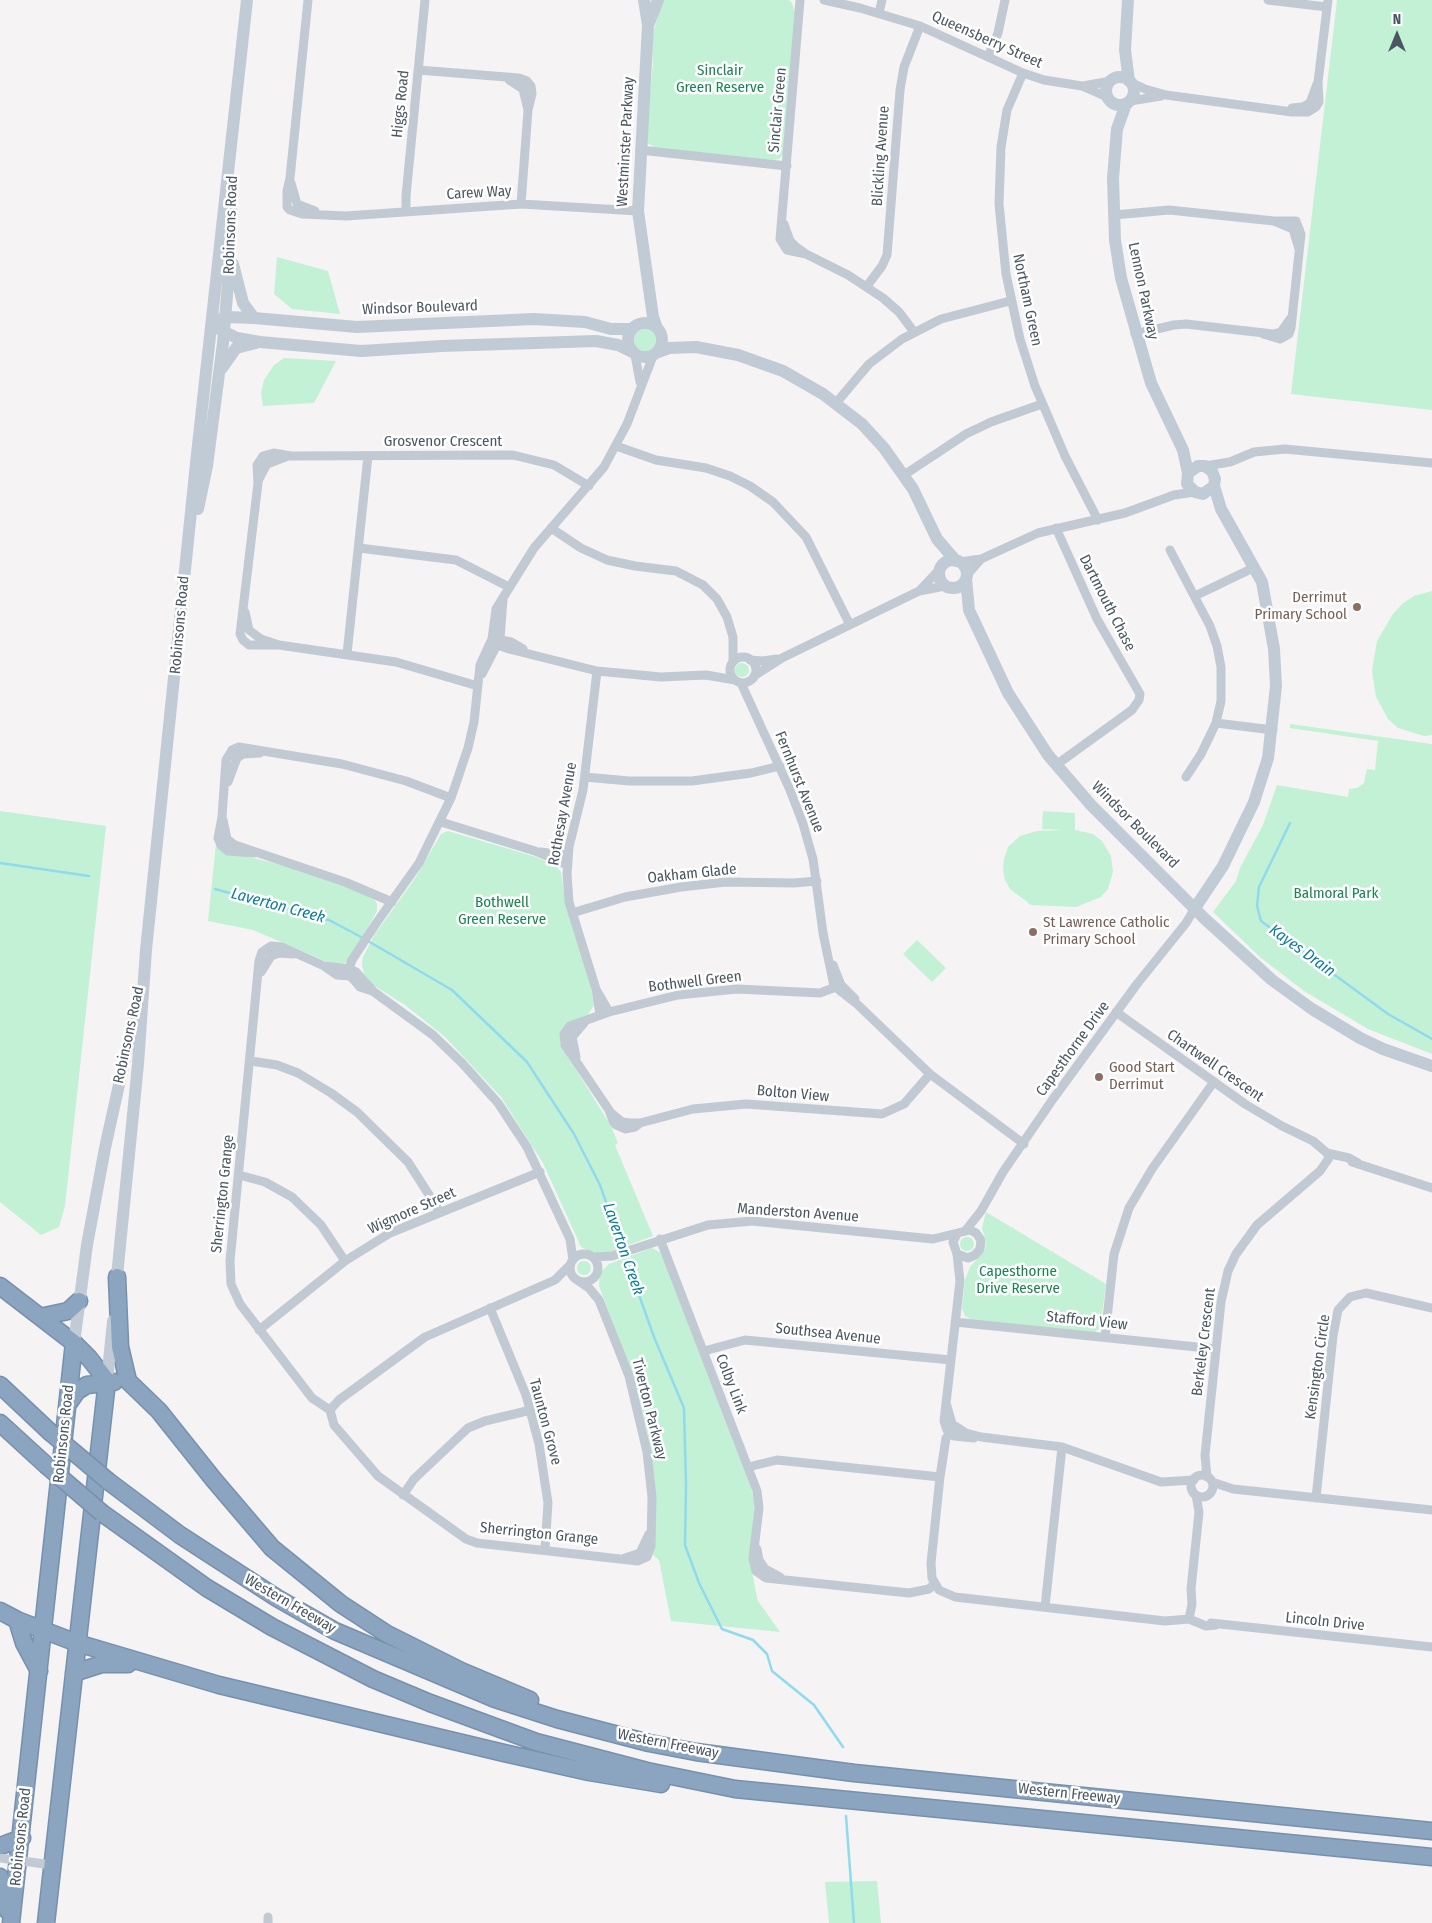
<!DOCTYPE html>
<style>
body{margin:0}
#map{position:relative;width:1432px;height:1923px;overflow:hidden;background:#f5f3f3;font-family:"Fira Sans Condensed",sans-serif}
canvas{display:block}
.north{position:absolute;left:1372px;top:10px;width:50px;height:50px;-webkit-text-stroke:4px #fff;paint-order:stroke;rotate:0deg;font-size:14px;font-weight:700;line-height:20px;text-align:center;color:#4a5661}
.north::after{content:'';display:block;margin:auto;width:18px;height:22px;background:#4a5661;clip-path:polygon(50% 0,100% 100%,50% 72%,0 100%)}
</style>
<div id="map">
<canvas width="1432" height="1923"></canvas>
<div class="north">N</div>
</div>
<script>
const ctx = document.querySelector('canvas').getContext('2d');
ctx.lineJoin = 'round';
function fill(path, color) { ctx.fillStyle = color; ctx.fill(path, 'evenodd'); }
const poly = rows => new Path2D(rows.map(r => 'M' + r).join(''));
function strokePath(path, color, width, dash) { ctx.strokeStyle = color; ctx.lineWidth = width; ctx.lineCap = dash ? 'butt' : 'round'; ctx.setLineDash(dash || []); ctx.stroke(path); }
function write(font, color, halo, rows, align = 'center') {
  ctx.font = font + ' "Fira Sans Condensed",sans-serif'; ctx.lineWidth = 5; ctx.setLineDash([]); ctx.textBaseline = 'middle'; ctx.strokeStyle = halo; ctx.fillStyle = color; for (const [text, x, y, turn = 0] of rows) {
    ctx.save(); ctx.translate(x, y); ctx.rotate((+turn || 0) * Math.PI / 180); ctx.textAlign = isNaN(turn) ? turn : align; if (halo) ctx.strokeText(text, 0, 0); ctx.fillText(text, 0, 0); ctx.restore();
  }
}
fill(poly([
 [663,0,789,0,792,3,795,12,784,153,779,159,772,160,656,148,647,143,646,134,653,64,652,36],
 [1337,0,1432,0,1432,410,1291,394],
 [277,257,328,271,340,314,292,309,274,294],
 '634 340a11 11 0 1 1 22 0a11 11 0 1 1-22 0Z',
 [284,358,336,361,314,403,263,406,261,393,264,380,274,365],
 [1432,591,1432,735,1424,736,1398,728,1388,719,1376,697,1372,671,1377,641,1393,614,1402,604,1414,596],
 '735 670a7 7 0 1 1 14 0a7 7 0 1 1-14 0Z',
 [1290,724,1432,744,1432,1054,1368,1029,1304,991,1260,957,1213,912,1236,881,1240,868,1263,825,1277,785,1348,797,1349,789,1357,788,1364,783,1367,769,1375,770,1378,741,1290,728],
 [0,811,106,826,65,1206,59,1227,41,1235,0,1202],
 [1043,811,1075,813,1075,830,1093,834,1102,841,1111,856,1113,872,1108,889,1101,897,1076,907,1031,905,1010,889,1005,880,1003,870,1004,859,1008,847,1020,836,1037,831,1064,830,1042,829],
 [448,831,536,857,556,866,561,872,566,906,590,982,594,1005,588,1015,561,1032,560,1044,611,1126,618,1143,615,1145,653,1236,607,1253,591,1252,581,1247,543,1163,501,1097,445,1037,405,1005,373,985,364,974,362,965,363,957,375,934,414,880,441,834],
 [216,844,245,856,298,869,373,897,377,904,377,911,349,961,343,964,332,964,253,930,208,921],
 [917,940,946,968,932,982,903,954],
 [986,1212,1106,1284,1100,1328,1095,1332,1081,1332,971,1319,965,1316,962,1309,965,1280,970,1267,985,1250,986,1241,982,1228],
 '960 1244a7 7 0 1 1 14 0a7 7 0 1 1-14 0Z',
 [652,1248,661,1253,751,1488,755,1503,750,1559,756,1593,758,1601,780,1632,671,1621,659,1560,653,1555,655,1492,648,1435,633,1376,599,1286,600,1273,609,1264],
 '577 1268a7 7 0 1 1 14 0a7 7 0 1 1-14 0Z',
 [877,1881,881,1923,829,1923,825,1882]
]), '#c3f1d5');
strokePath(poly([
 [1290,823,1259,887,1257,906,1261,921,1388,1014,1432,1039],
 [0,863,89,876],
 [215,889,329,920,363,938],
 [368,941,452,990,527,1062,574,1134,600,1185,654,1337,684,1408,686,1484,685,1545,699,1583,722,1629,753,1640,767,1654,772,1671,814,1705,843,1747],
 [846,1816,854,1923]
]), '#90daee', 2.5);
const highway = poly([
 [117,1277,120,1347,128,1381,159,1411,214,1480,272,1548,341,1604,387,1634,461,1671,530,1700],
 [0,1286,74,1343,89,1358,107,1381],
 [40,1317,68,1311,79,1301],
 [0,1385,50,1432],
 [68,1404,77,1391,87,1385,114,1382],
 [0,1423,46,1465],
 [108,1481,180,1535,277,1598,335,1631,495,1699,557,1719,649,1743,696,1752,854,1773,1432,1831],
 [102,1513,207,1588,272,1627,373,1679,430,1703,536,1742,647,1771,735,1789,1432,1857],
 [0,1611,17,1620,77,1643,219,1685,504,1753,589,1772,661,1784],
 [17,1620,24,1643,39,1671],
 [74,1673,102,1664,128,1664],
 [0,1846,22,1838],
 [0,1877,8,1911],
 [11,1923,74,1343],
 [46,1923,107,1381]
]);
strokePath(highway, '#7690ad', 19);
strokePath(poly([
 [308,0,290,178,287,191,287,207,290,210,302,214,346,216,521,204,638,211],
 [800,0,780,239,787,250,806,254],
 [824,0,860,8,920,26,1023,73,1044,80,1082,86,1107,97],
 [1268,0,1327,7],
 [879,13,882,0],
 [988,57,998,33,1005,0],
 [418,70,519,78,527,81,531,86,532,94,528,110],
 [1023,73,1007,110,1001,147,999,204,1006,274,1020,339,1035,386,1065,456,1098,520],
 [509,80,523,89,528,110,521,204],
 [1130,82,1145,89,1166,95,1292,112,1308,112,1316,107,1319,102,1318,82,1328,0],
 [1083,86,1111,81],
 [1130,101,1161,96],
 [1292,108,1303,107,1310,103,1317,84],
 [640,150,787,166],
 [291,183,297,204,315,211],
 [406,212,406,196,425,0],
 [1114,215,1169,210,1274,221,1293,229,1299,249],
 [784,224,790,241,796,247,806,254,848,275,883,298,899,312,914,332],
 [867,286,882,266,887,255,900,90,904,67,920,26],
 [1135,334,1174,325,1186,324,1273,334,1281,332,1290,319],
 [1263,334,1280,339,1289,334,1291,328,1301,234,1296,221,1276,221],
 [635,355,640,382],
 [836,403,869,364,902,339,941,319,1010,301],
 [616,446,656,460,706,468,730,476,750,486,773,502,806,537,850,625],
 [1205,466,1230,462,1254,452,1285,449,1432,463],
 [904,475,966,434,991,422,1042,404],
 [258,481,267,464,288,456],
 [551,528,581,548,607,560,635,566,676,571,703,585,717,599,727,617,733,637,733,662],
 [1056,528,1097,619,1140,694,1139,700,1132,710,1056,765],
 [359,548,456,560,509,587],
 [1170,550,1210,626,1217,646,1221,667,1221,701,1216,723,1201,754,1186,777],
 [960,562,981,559,1038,533,1125,513,1174,495,1195,492],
 [966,576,981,559],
 [921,589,939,570],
 [1195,596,1253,568],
 [245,612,249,630,261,639,279,645,396,662,478,686],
 [492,639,498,645,509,649,597,671,661,677,706,675,735,680],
 [496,639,511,642,523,649],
 [279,645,249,645,243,640,240,634,258,483,257,465,263,456,274,453,291,456,513,455,554,465,589,486],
 [347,654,368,456],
 '730 670a13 13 0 1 1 26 0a13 13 0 1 1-26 0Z',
 [750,660,763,661,777,659],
 [597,671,583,790,569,847,567,874,569,902,596,989,600,1015],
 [482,674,500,639,503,599],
 [754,676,782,658,919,591,945,586],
 [741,683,790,790,803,824,813,859,823,933,834,986,857,1004,930,1074,1024,1144],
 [1216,723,1273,730],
 [585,777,629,781,692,781,751,773,780,766],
 [228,782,237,758,243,754,260,753],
 [223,820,227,839,235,845,345,882,392,902],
 [441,822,535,851,567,865],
 [540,852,568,855],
 [254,853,228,851,221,845,218,838,222,817,226,760,232,750,239,747,342,764,406,781,451,798],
 [572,913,625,897,681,887,726,882,794,883,817,881],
 [833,965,841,985,855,999],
 [324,966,337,975,350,976,355,973],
 [261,972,271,956,279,953,293,954],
 [372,991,360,987,355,981,350,976,349,969,352,960,377,922,419,863,451,798,468,748,474,722,480,665,492,639,496,609,534,548,604,467,627,424,653,356],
 [597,991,609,1012],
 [1116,1012,1245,1104,1282,1126,1313,1141,1327,1153,1349,1158,1358,1163],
 [576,1057,572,1037,584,1023],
 [251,1061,277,1065,298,1073,331,1093,357,1112,408,1162,440,1212],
 [610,1112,622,1122,630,1123,640,1123,693,1109,746,1104,882,1114,904,1104,930,1074],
 [640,1123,635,1127,625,1129,616,1125,613,1121,609,1110,565,1045,564,1034,570,1026,609,1012,678,995,737,989,820,993,841,985],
 [1352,1162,1432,1188],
 [239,1175,265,1182,292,1197,321,1225,345,1261],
 [966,1230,981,1211,1003,1172,1053,1099,1137,984,1186,923,1195,908],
 [660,1239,757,1491,759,1508,753,1558,756,1571,766,1578,909,1593,929,1589,934,1584],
 '570 1268a14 14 0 1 1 28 0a14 14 0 1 1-28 0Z',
 [957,1254,960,1281,944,1421,947,1430,954,1436,974,1438],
 [593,1257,612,1256,708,1225,752,1221,933,1239,970,1230,976,1233,981,1240,980,1249,975,1255,968,1258,957,1254,953,1242,957,1234],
 [573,1260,570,1239,527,1147,498,1103,462,1063,433,1035,374,992,356,972,349,969,324,966,282,947,271,946,262,952,259,961,230,1261,231,1284,240,1304,312,1398,330,1410,334,1425,378,1476,466,1539,477,1543,638,1561,647,1557,651,1546,652,1497,647,1452,629,1376,620,1353,599,1300,589,1288,580,1282],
 [490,1308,526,1395,539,1444,548,1503,545,1549],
 [955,1322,1216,1349],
 [259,1330,345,1261,390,1233,540,1172],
 [1105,1337,1114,1254,1129,1208,1152,1169,1213,1083],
 [704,1351,745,1340,951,1360],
 [947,1406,952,1424,966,1433,981,1437,1062,1447,1161,1482,1194,1480],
 [330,1410,339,1400,425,1337,555,1280,570,1265],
 [957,1428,946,1438,940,1477,931,1563,932,1578,939,1590,955,1597,1165,1621,1189,1619,1206,1626,1216,1625],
 [748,1467,777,1460,940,1477],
 '1191 1486a11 11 0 1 1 22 0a11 11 0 1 1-22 0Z',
 [1207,1477,1205,1455,1221,1302,1228,1271,1236,1254,1257,1225,1320,1171,1329,1158,1327,1153],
 [1212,1482,1233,1489,1432,1510],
 [403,1495,414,1479,468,1428,485,1421,531,1410],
 [1316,1498,1333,1336,1338,1310,1350,1297,1366,1293,1432,1308],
 [757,1549,759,1560,765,1569,780,1577],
 [625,1558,640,1553,649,1534],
 [1045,1607,1062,1447],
 [1189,1619,1192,1604,1191,1589,1199,1512,1196,1495],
 [1211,1623,1432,1647],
 [0,1858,52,1865],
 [268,1923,268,1917]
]), '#c1cad2', 9);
strokePath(poly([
 [644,0,648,25,638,211,653,317,657,328],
 [1128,0,1125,50,1129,81],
 [649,23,658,0],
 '1106 91a14 14 0 1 1 28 0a14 14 0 1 1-28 0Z',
 [1126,104,1117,129,1113,178,1115,240,1121,278,1151,383,1183,450,1188,473],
 [233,264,243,303,254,318],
 [220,320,225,317,254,318,357,327,534,319,585,322,611,329,632,329],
 '628 340a17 17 0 1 1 34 0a17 17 0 1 1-34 0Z',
 [217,328,237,338,260,342,361,351,442,346,596,341,618,345,632,352],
 [658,352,669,348,696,347,738,355,783,371,823,394,862,424,884,448,913,489,937,539,956,561],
 [222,368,236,348,256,343],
 [198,509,207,466,223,343,228,284,231,204],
 '939 574a14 14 0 1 1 28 0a14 14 0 1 1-28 0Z',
 [966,579,969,610,1008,693,1048,755,1091,805,1205,919,1272,980,1312,1009,1360,1038,1383,1049,1432,1066],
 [1195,908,1223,866,1254,802,1268,758,1276,686,1274,649,1262,582,1221,509,1214,486,1215,479,1212,471,1205,466,1198,466,1188,473,1187,484,1195,492,1203,494,1214,486],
 [116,1286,138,1064,146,950,196,463,247,0],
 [74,1343,87,1245,105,1148,135,1012],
 [107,1381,113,1321]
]), '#c1cbd6', 12);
strokePath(highway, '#8ba5c1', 16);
const highwayBridge = poly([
 [50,1432,108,1481],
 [46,1465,102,1513]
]);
strokePath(highwayBridge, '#7690ad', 19, []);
strokePath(highwayBridge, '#8ba5c1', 16);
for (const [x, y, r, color] of [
 [1357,607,5,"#8d6e63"],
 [1033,932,5,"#8d6e63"],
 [1099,1077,5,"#8d6e63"]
]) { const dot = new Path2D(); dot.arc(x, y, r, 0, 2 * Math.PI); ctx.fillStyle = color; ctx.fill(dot); strokePath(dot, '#fff', 2); }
write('15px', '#4a5661', '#fff', [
 ["Queensberry Street",987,40,24],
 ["Higgs Road",401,104,-84],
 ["Sinclair Green",778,110,-85],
 ["Westminster Parkway",626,142,-87],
 ["Blickling Avenue",881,156,-86],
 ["Carew Way",479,193,-3],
 ["Robinsons Road",231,225,-88],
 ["Lennon Parkway",1143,291,78],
 ["Northam Green",1027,300,78],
 ["Windsor Boulevard",420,308,-2],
 ["Grosvenor Crescent",443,442],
 ["Dartmouth Chase",1107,603,63],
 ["Robinsons Road",180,625,-85],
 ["Fernhurst Avenue",799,782,68],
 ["Rothesay Avenue",563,814,-80],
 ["Windsor Boulevard",1135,825,45],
 ["Oakham Glade",692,874,-6],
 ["Bothwell Green",695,982,-7],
 ["Robinsons Road",129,1035,-78],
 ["Capesthorne Drive",1073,1049,-54],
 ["Chartwell Crescent",1215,1066,35],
 ["Bolton View",793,1094,5],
 ["Sherrington Grange",223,1194,-84],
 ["Wigmore Street",412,1211,-24],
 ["Manderston Avenue",798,1213,4],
 ["Stafford View",1087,1321,6],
 ["Southsea Avenue",828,1334,6],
 ["Berkeley Crescent",1204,1342,-83],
 ["Kensington Circle",1318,1367,-82],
 ["Colby Link",731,1384,69],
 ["Tiverton Parkway",649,1409,76],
 ["Taunton Grove",545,1422,75],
 ["Robinsons Road",64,1434,-84],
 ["Sherrington Grange",539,1534,6],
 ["Western Freeway",290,1604,30],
 ["Lincoln Drive",1325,1622,6],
 ["Western Freeway",668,1744,11],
 ["Western Freeway",1069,1794,6],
 ["Robinsons Road",21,1837,-84]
]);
write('15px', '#17864f', '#fff', [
 ["Sinclair",720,71],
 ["Green Reserve",720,88],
 ["Balmoral Park",1336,894],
 ["Bothwell",502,903],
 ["Green Reserve",502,920],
 ["Capesthorne",1018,1272],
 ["Drive Reserve",1018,1289]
]);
write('15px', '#785e54', '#fff', [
 ["Derrimut",1347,598,"right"],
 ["Primary School",1347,615,"right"],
 ["St Lawrence Catholic",1043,923],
 ["Primary School",1043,940],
 ["Good Start",1109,1068],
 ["Derrimut",1109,1085]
], 'left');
write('italic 16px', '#0c7c9b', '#fff', [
 ["Laverton Creek",278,906,15],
 ["Kayes Drain",1302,951,36],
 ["Laverton Creek",623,1249,71]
]);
</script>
